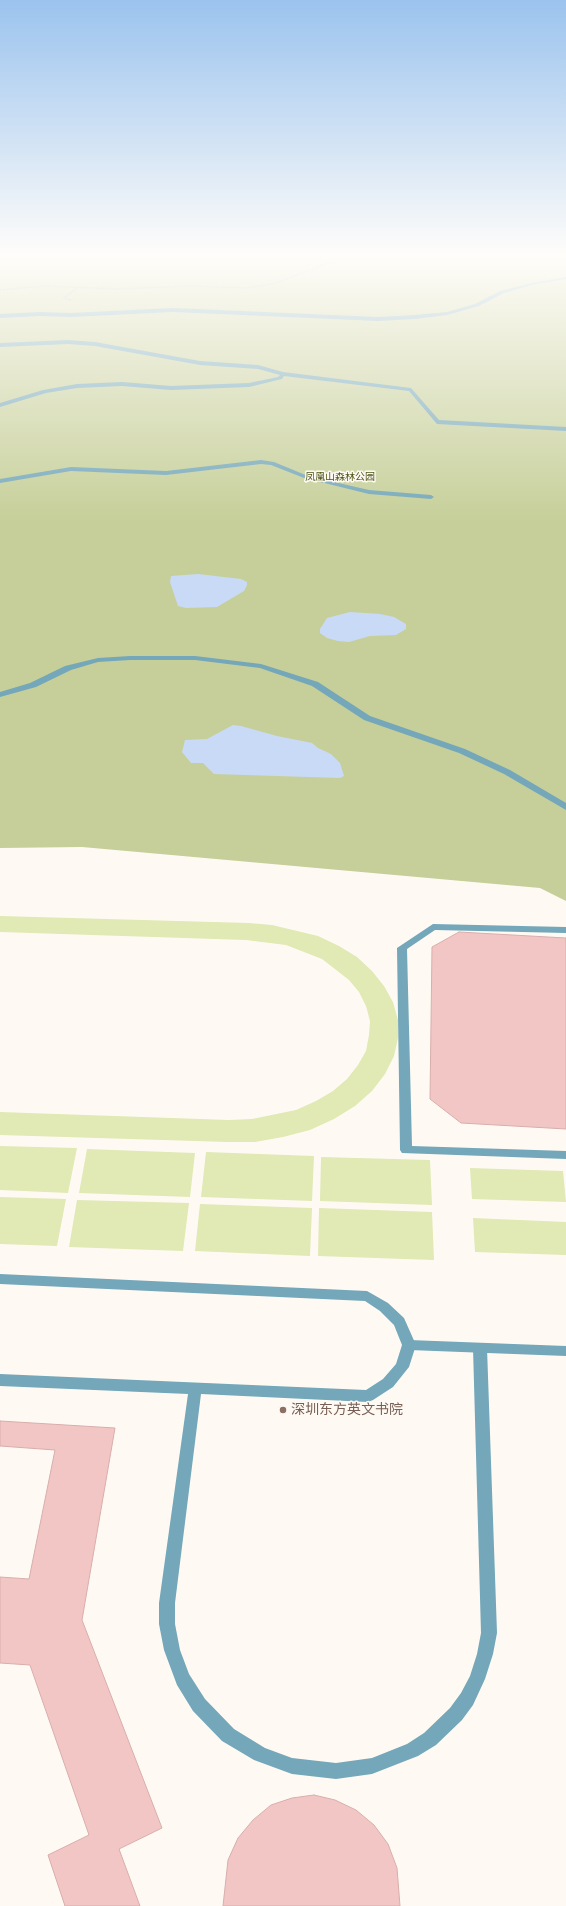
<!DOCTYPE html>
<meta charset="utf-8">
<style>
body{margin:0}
canvas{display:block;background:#fefaf3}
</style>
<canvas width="566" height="1906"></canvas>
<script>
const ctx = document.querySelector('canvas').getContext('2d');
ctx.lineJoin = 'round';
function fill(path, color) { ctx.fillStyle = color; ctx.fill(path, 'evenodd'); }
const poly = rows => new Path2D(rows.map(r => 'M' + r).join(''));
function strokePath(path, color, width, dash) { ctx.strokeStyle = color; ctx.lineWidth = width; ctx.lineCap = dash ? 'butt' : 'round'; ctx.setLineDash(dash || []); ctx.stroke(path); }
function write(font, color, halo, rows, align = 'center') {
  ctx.font = font + ' Manrope,"Noto Sans SC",sans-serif'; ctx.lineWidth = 3; ctx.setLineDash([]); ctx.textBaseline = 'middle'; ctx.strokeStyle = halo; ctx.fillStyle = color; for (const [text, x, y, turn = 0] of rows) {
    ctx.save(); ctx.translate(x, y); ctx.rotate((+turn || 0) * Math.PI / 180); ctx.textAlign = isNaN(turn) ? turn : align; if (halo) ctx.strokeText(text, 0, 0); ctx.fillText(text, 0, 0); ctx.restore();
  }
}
fill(poly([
 [0,916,249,923,272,925,318,936,339,946,357,957,372,971,384,986,393,1002,398,1020,398,1038,394,1056,385,1074,372,1091,355,1106,334,1119,310,1130,283,1137,255,1142,228,1142,0,1135,0,1112,229,1120,252,1119,296,1110,316,1101,333,1091,347,1079,358,1065,366,1051,369,1035,370,1021,366,1006,359,992,349,980,322,959,286,945,246,940,0,932],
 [0,1146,77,1148,68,1193,0,1190],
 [87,1149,195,1153,190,1197,79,1193],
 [206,1152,314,1156,312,1201,201,1197],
 [321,1157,430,1160,432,1205,320,1201],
 [470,1168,563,1171,566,1202,472,1199],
 [0,1197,66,1199,57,1246,0,1244],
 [77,1200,189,1203,183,1251,69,1247],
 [200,1204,312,1208,310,1256,195,1251],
 [319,1208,432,1212,434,1260,318,1256],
 [473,1218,566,1222,566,1255,475,1252]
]), '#e1e9b5');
fill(poly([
 [0,255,566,255,566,901,540,888,82,847,0,848]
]), '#c6cf99');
fill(poly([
 [198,574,241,579,247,582,247,585,244,591,217,607,186,608,178,606,170,582,171,576],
 [350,612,380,614,394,617,406,624,406,629,396,635,370,636,349,642,338,641,327,638,320,633,320,629,327,618],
 [233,725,241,726,277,736,312,743,318,748,331,754,340,763,344,776,340,778,214,774,203,763,191,763,182,752,185,740,207,739]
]), '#c9daf6');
const building = poly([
 [459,932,566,938,566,1129,461,1123,430,1099,432,947,459,932],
 [0,1421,115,1428,82,1620,162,1828,119,1849,140,1906,65,1906,48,1855,89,1835,30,1665,0,1663,0,1577,29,1579,55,1450,0,1446,0,1421],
 [314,1795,335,1800,356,1810,374,1825,388,1844,397,1868,400,1906,223,1906,228,1860,238,1838,253,1820,271,1805,292,1798,314,1795]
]);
fill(building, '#f2c6c5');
strokePath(building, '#d8aeac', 1);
strokePath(poly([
 [0,290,44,286,118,289,191,286,247,288,276,283,333,261,337,255],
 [71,300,64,298,77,288]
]), '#a9a39a', 1.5, [2, 1]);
fill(poly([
 [566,277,566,279,532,285,504,293,479,306,447,315,415,319,378,321,173,312,71,317,40,316,0,318,0,314,40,312,71,313,173,308,378,317,415,315,447,312,475,304,500,291,532,283,566,277],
 [68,340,95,342,200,361,258,365,283,372,411,388,439,420,566,427,566,431,437,424,409,391,284,376,282,379,249,387,171,390,122,386,77,388,46,393,0,407,0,403,43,390,77,384,122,382,171,386,249,383,278,377,280,375,258,369,200,365,95,346,68,344,0,347,0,343,68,340],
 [261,460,274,462,308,476,369,490,431,495,434,497,431,499,369,494,304,478,271,465,261,464,166,475,71,471,0,483,0,479,71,467,166,471,261,460],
 [130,656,195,656,261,664,318,682,370,716,465,749,510,770,566,803,566,810,504,774,459,753,364,720,312,686,260,668,195,660,130,660,98,662,71,670,36,687,0,697,0,692,30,683,65,666,98,658,130,656],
 [433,924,566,927,566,933,435,930,407,949,412,1146,566,1151,566,1159,402,1153,400,1150,397,948,433,924],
 [0,1274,367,1291,388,1303,404,1318,416,1345,409,1367,393,1387,373,1400,368,1402,201,1394,175,1603,175,1624,180,1650,189,1674,205,1699,234,1729,265,1748,292,1758,336,1763,372,1758,407,1744,424,1733,450,1708,461,1693,470,1676,477,1654,481,1633,473,1348,475,1344,480,1343,485,1344,487,1348,497,1633,493,1654,485,1679,473,1705,462,1720,436,1745,418,1756,372,1774,336,1779,292,1774,254,1760,222,1741,193,1711,177,1685,164,1650,159,1624,159,1603,188,1394,0,1386,0,1374,366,1390,383,1379,396,1364,402,1345,394,1325,380,1311,365,1301,0,1284,0,1274]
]), '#74a7b9');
fill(poly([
 [409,1340,566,1346,566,1356,409,1350,404,1349,402,1345,404,1341,409,1340]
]), '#74a7b9');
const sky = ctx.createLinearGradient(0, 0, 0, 522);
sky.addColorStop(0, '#9bc3ee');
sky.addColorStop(0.49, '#fffdfa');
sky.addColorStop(1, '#fffdfa00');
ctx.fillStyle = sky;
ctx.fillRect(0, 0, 566, 522);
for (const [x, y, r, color] of [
 [283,1410,4,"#8d6e63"]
]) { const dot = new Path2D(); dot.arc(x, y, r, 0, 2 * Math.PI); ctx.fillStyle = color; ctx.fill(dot); strokePath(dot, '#fefaf3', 1.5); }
write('10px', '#4f561a', '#fefaf3', [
 ["凤凰山森林公园",340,477]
]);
write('14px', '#785e54', '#fefaf3', [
 ["深圳东方英文书院",291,1410]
], 'left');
</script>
